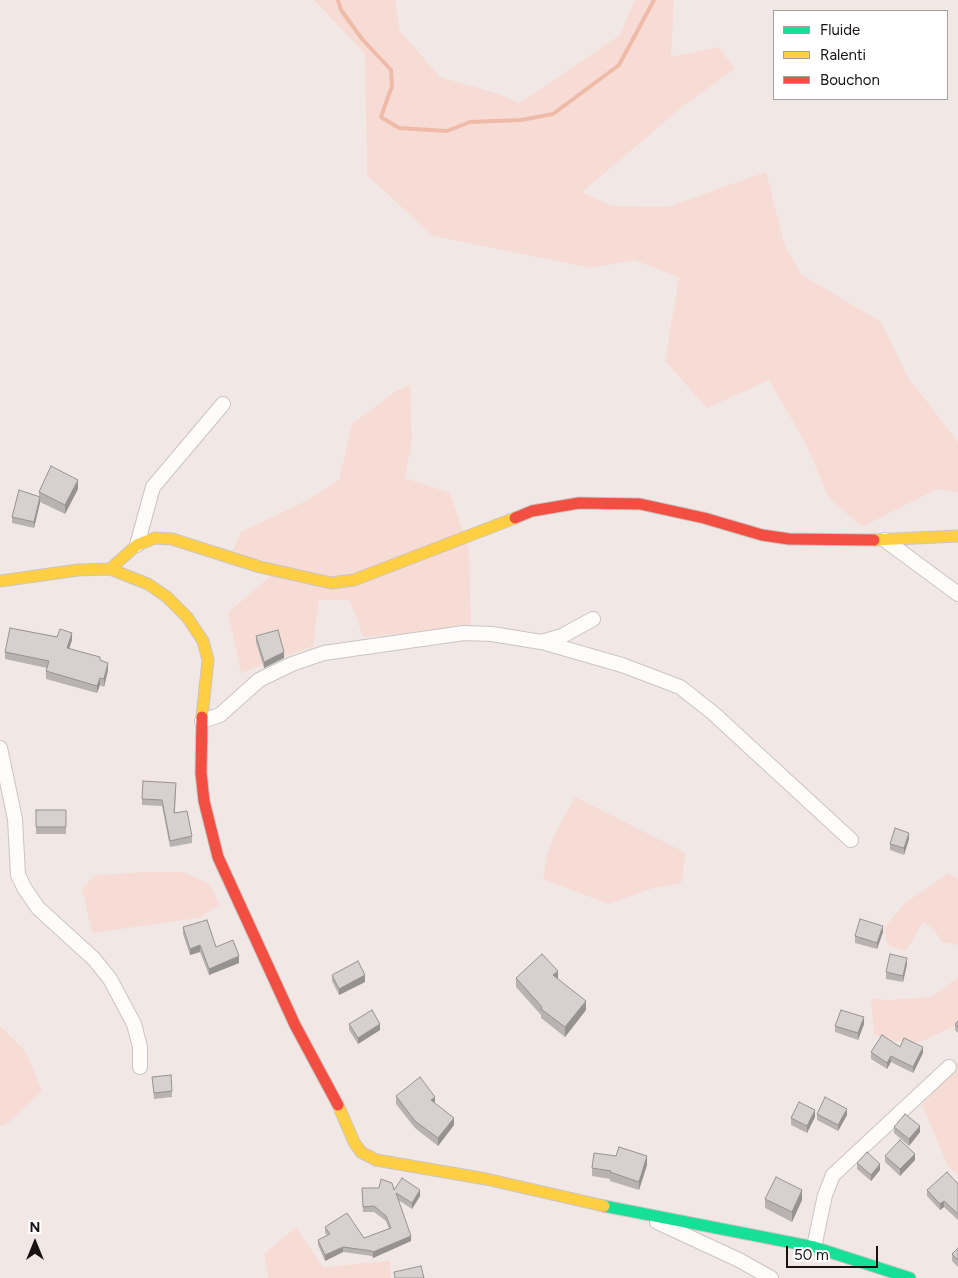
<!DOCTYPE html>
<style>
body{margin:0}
#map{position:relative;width:958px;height:1278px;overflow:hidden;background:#f1e8e6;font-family:Figtree,sans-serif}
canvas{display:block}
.legend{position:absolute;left:773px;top:10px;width:175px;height:90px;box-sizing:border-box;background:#fff;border:1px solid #a3a1a0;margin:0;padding:6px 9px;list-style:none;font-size:15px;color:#181312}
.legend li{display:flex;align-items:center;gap:10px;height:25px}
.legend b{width:25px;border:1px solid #a3a1a0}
.north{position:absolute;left:10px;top:1218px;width:50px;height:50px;-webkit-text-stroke:4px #fff;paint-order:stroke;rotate:0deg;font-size:14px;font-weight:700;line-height:20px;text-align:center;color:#181312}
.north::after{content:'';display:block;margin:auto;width:18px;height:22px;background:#181312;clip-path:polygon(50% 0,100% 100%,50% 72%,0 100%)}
.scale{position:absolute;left:786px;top:1246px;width:92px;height:22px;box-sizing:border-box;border:2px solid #181312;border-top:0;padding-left:6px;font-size:15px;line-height:18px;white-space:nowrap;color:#181312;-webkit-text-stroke:4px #fff;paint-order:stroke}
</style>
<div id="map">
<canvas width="958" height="1278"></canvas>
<ul class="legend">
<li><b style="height:6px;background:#16e098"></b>Fluide</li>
<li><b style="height:6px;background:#ffcf43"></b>Ralenti</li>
<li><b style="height:6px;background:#f24e42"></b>Bouchon</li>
</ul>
<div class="north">N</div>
<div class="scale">50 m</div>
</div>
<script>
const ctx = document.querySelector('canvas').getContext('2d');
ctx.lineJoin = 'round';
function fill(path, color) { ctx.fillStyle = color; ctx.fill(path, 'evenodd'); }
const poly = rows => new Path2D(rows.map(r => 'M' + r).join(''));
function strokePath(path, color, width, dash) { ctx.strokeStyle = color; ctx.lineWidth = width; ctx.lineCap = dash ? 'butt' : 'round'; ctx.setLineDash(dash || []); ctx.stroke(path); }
fill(poly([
 [314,0,395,0,400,31,440,77,496,93,520,103,620,35,635,0,674,0,671,57,719,47,735,69,686,104,582,192,611,206,667,207,766,172,785,246,802,275,881,322,908,377,958,442,958,492,937,489,862,527,829,498,806,444,769,380,707,408,665,361,679,277,634,260,591,268,433,236,367,175,365,54],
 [410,385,412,441,405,478,450,493,469,550,471,628,363,637,350,600,319,600,313,646,241,673,228,613,282,566,232,552,241,532,304,502,339,480,352,424,396,391],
 [575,797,686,853,681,883,650,889,609,904,543,879,547,855,557,830],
 [147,872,183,872,210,884,219,905,199,918,92,933,82,889,95,875],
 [949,873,958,879,958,945,941,942,935,930,923,922,906,951,888,945,884,928,905,903],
 [958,977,958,1024,955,1026,920,1042,891,1041,874,1034,871,999,891,1000,932,997],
 [0,1026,26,1052,42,1091,7,1124,0,1126],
 [958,1062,958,1175,949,1168,922,1105],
 [296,1227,323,1267,390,1261,391,1278,268,1278,264,1254]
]), '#f6dcd4');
strokePath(poly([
 [338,0,341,10,362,39,391,70,392,86,381,117,399,128,447,131,470,122,521,120,553,114,619,65,654,0]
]), '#efbaa8', 4);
const street = poly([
 [885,540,958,594],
 [137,545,153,487,223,404],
 [542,642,622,665,680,687,713,713,851,840],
 [202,721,220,715,259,680,292,664,324,653,464,633,492,634,541,642,562,636,593,619],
 [0,748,15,819,18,875,25,889,38,908,94,959,110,979,134,1024,140,1047,140,1067],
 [657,1222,739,1260,771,1278],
 [814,1247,825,1195,833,1175,949,1067]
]);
const fast = poly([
 [604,1206,814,1247,910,1278]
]);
const slow = poly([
 [874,540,958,536],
 [110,569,137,545,155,538,172,539,260,567,331,583,354,580,515,518],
 [0,581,78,570,110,569,148,584,167,597,187,617,203,641,208,660,202,717],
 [338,1105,354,1142,361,1152,376,1160,486,1179,604,1206]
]);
const jam = poly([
 [515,518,532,511,579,503,640,504,704,518,762,535,789,539,874,540],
 [202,717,201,773,204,801,218,857,295,1025,338,1105]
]);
strokePath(street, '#cbc4c2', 16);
strokePath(fast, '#cbc4c2', 13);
strokePath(slow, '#cbc4c2', 13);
strokePath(jam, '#cbc4c2', 13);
strokePath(street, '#fdfcfb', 14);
strokePath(fast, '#16e098', 11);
strokePath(slow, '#ffcf43', 11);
strokePath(jam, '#f24e42', 11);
fill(poly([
 [78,489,65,514,40,502,34,528,12,523,12,517,39,496,39,492],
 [256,636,284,658,264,668,256,642],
 [72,640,69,649,100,661,108,670,104,687,100,685,97,693,46,679,46,671,47,668,5,659,5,652],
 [176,783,175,813,192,836,192,843,170,847,162,806,142,805,142,799],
 [36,810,66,810,66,834,36,834],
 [909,839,904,855,890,850,890,844],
 [183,927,216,947,239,963,209,975,200,952,190,955,183,934],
 [883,932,877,949,855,943,855,936],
 [907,964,903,982,886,979,886,972],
 [332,975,365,982,339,995,332,981],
 [516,978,558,979,586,1010,565,1037,541,1018,541,1015,516,987],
 [958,1021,958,1033,955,1030,955,1024],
 [349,1024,380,1030,358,1044,349,1030],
 [864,1024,858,1040,835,1032,835,1026],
 [871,1052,923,1053,913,1073,891,1062,887,1069,871,1059],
 [152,1077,172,1091,172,1097,154,1099],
 [396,1096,435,1104,454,1125,438,1146,415,1128,396,1104],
 [817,1114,847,1115,838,1131,817,1120],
 [815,1117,807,1133,791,1125,791,1118],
 [894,1127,920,1132,909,1146,894,1133],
 [885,1156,915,1160,900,1176,885,1162],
 [857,1163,880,1170,871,1181,857,1169],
 [647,1165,639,1190,610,1181,610,1179,592,1176,592,1168],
 [958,1184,958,1220,944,1207,940,1210,927,1196,927,1190],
 [362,1188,394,1190,420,1196,412,1209,398,1200,411,1241,373,1258,372,1256,343,1252,325,1261,318,1245,318,1240,327,1235,325,1233,325,1227,364,1238,389,1229,386,1221,374,1212,363,1212],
 [765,1199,802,1200,792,1222,765,1208],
 [958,1248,958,1267,952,1261,952,1254]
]), '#b8b3b1');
fill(poly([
 [78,480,78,489,65,514,65,505],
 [40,497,40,503,34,528,34,522],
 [72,633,72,640,67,655,67,648],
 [284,652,284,658,264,668,264,662],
 [108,663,108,670,104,687,104,679],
 [100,678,100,685,97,693,97,686],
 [909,833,909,839,904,855,904,848],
 [883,926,883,932,877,949,877,943],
 [200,945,200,952,190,955,190,949],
 [239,956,239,963,209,975,209,969],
 [907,958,907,964,903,982,903,976],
 [558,971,558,981,553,975],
 [365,975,365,982,339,995,339,989],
 [586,1001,586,1010,565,1037,565,1027],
 [864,1017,864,1024,858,1040,858,1033],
 [380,1024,380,1030,358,1044,358,1038],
 [923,1047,923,1053,913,1073,913,1067],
 [891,1056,891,1062,887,1069,887,1063],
 [435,1097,435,1105,431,1100],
 [847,1109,847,1115,838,1131,838,1125],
 [815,1110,815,1117,807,1133,807,1126],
 [454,1118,454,1125,438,1146,438,1138],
 [920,1126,920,1132,909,1146,909,1139],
 [915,1154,915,1160,900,1176,900,1169],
 [647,1156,647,1165,639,1190,639,1182],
 [880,1164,880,1170,871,1181,871,1175],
 [420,1190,420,1196,412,1209,412,1203],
 [802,1190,802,1200,792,1222,792,1212],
 [944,1201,944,1207,940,1210,940,1204],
 [411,1236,411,1241,373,1258,373,1252],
 [343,1247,343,1252,325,1261,325,1255]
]), '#969290');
const building = poly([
 [51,466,78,480,65,505,39,492,51,466],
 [19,490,40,497,34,522,12,517,19,490],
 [10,628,57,637,60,629,72,633,67,648,100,657,100,660,108,663,104,679,100,678,97,686,46,671,49,661,5,652,10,628],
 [278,630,284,652,264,662,256,636,278,630],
 [143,781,176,783,174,813,187,811,192,836,170,841,162,800,142,799,143,781],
 [36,810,66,810,66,827,36,827,36,810],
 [895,828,909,833,904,848,890,844,895,828],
 [860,919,883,926,877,943,855,936,860,919],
 [207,920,216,947,233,940,239,956,209,969,200,945,190,949,183,927,207,920],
 [542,954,558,971,553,975,586,1001,565,1027,541,1009,542,1007,516,978,542,954],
 [890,954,907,958,903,976,886,972,890,954],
 [358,961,365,975,339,989,332,975,358,961],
 [372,1010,380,1024,358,1038,349,1024,372,1010],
 [841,1010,864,1017,858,1033,835,1026,841,1010],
 [958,1021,958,1027,955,1024,958,1021],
 [882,1035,900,1047,904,1038,923,1047,913,1067,891,1056,887,1063,871,1052,882,1035],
 [171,1075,172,1091,154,1093,152,1077,171,1075],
 [420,1077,435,1097,431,1100,454,1118,438,1138,415,1121,396,1096,420,1077],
 [825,1097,847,1109,838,1125,817,1114,825,1097],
 [799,1102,815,1110,807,1126,791,1118,799,1102],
 [905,1114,920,1126,909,1139,894,1127,905,1114],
 [900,1140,915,1154,900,1169,885,1156,900,1140],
 [619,1147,647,1156,639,1182,610,1172,611,1171,592,1168,594,1153,616,1156,619,1147],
 [867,1152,880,1164,871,1175,857,1163,867,1152],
 [947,1172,958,1184,958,1214,944,1201,940,1204,927,1190,947,1172],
 [776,1177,802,1190,792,1212,765,1199,776,1177],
 [402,1178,420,1190,412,1203,396,1193,411,1236,373,1252,372,1251,343,1247,325,1255,318,1240,330,1234,325,1227,347,1213,364,1238,391,1228,386,1216,374,1206,363,1207,362,1188,379,1188,381,1179,392,1183,394,1190,402,1178],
 [958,1248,958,1260,952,1254,958,1248],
 [421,1266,424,1278,395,1278,394,1272,421,1266]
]);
fill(building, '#d6d0ce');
strokePath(building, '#969290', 1);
</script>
